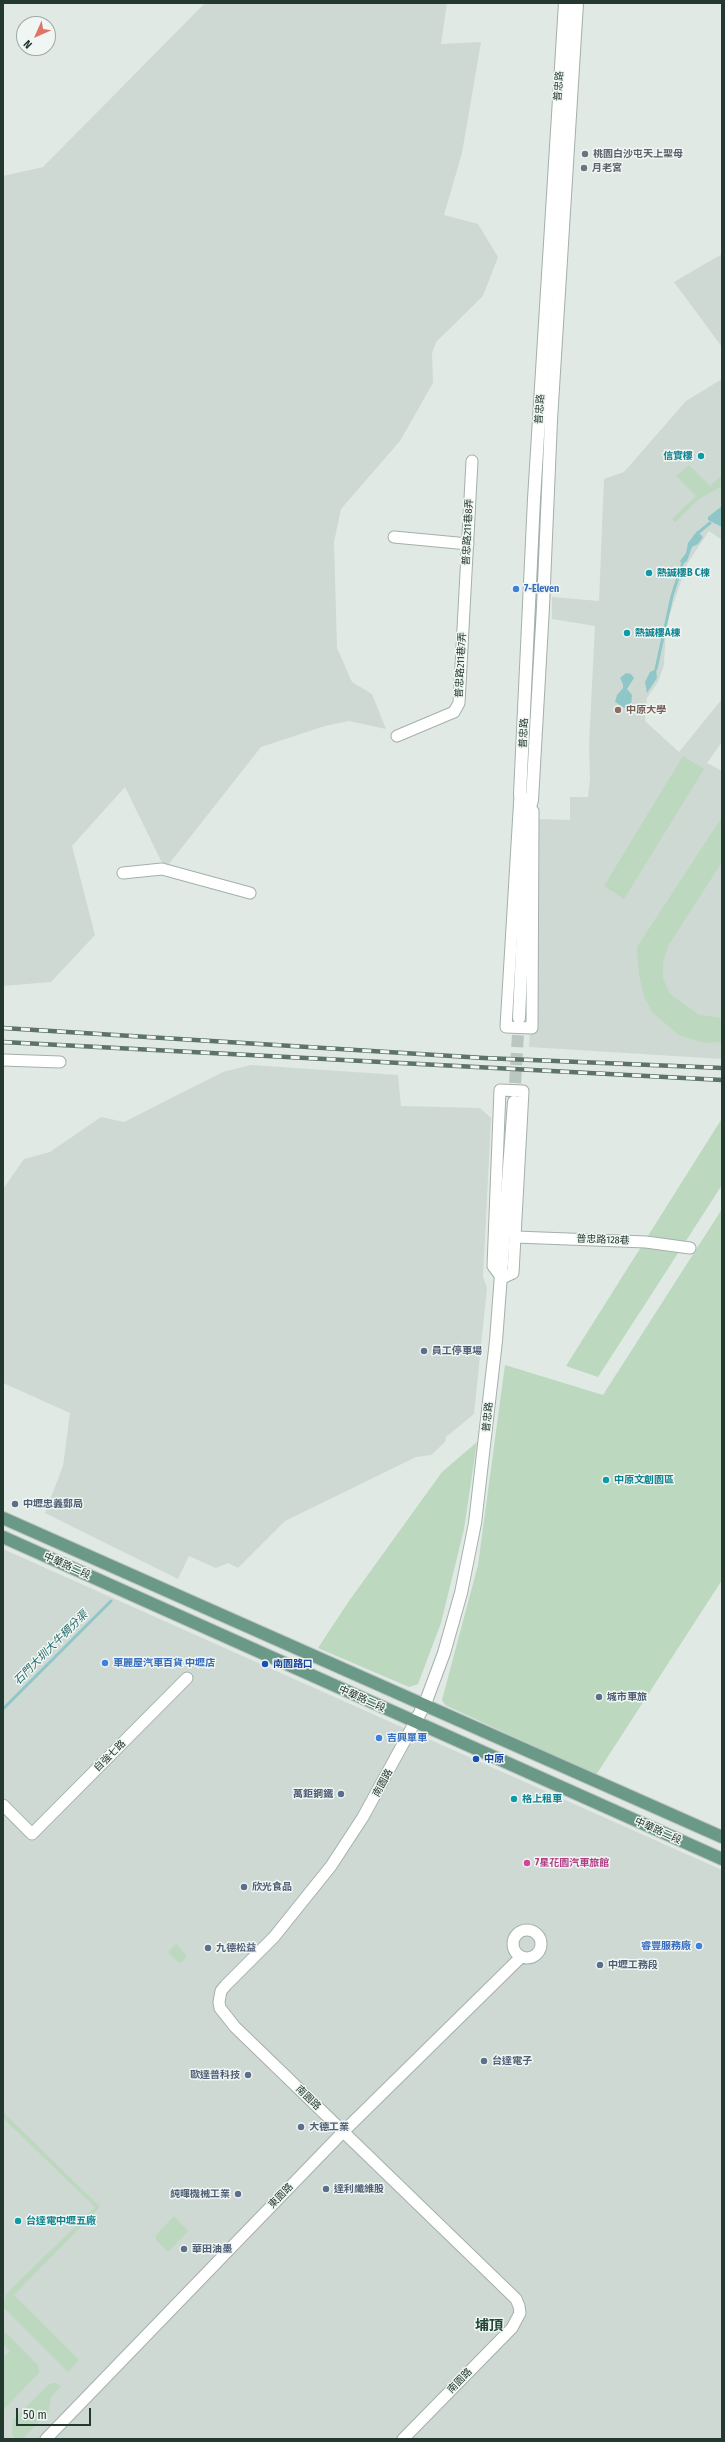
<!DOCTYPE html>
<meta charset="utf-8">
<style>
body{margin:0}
#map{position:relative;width:725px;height:2442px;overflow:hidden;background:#e0e9e4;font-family:"Fira Sans Condensed",sans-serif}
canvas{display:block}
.frame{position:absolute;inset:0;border:4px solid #23382f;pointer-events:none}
.north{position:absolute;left:16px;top:16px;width:40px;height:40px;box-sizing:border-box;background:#f0f6f3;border:1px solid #9eaaa5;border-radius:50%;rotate:225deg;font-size:11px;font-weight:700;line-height:16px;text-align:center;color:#23382f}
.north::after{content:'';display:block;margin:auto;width:14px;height:18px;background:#e07467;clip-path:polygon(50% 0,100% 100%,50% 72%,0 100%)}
.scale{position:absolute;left:16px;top:2408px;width:75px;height:18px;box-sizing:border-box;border:2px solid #23382f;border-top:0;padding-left:5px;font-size:12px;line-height:14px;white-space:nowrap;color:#23382f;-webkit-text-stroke:3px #f0f6f3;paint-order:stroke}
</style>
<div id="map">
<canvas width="725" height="2442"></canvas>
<div class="frame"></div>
<div class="north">N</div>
<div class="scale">50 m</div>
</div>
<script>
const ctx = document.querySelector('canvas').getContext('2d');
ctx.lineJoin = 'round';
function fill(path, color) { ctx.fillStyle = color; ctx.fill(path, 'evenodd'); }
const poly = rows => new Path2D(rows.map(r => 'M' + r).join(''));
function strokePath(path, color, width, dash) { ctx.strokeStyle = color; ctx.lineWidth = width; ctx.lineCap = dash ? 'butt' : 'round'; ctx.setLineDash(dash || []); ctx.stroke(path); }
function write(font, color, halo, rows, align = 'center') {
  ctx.font = font + ' "Fira Sans Condensed","Noto Sans TC",sans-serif'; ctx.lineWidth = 3; ctx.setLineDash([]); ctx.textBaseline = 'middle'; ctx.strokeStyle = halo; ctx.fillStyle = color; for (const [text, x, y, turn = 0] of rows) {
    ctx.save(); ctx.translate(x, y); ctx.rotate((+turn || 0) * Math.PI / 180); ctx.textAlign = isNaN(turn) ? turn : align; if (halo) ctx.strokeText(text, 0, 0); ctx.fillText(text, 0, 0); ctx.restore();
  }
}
fill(poly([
 [205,3,447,3,441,44,481,42,462,153,444,215,478,224,498,257,483,296,436,342,432,353,433,383,400,441,341,509,334,542,337,648,352,682,372,694,386,729,349,721,325,726,261,747,165,869,125,787,72,846,95,935,51,982,3,986,3,176,43,167],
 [722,254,722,347,674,282],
 [722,379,722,540,709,531,687,564,666,625,664,665,658,682,647,698,645,721,679,752,722,699,722,742,707,763,722,771,722,1059,529,1047,539,819,570,820,570,797,588,797,590,779,589,744,595,626,552,619,552,597,599,601,604,479,624,472,686,401],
 [251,1065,398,1075,401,1106,480,1108,491,1118,483,1277,487,1288,474,1414,446,1437,445,1442,431,1455,416,1457,285,1521,238,1568,228,1563,216,1568,189,1556,178,1579,45,1513,63,1466,70,1413,3,1383,3,1189,24,1159,50,1152,101,1117,124,1122,223,1072],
 [3,1549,722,1870,722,2439,3,2439]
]), '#cfd9d3');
fill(poly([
 [689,465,710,486,722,475,722,486,699,499,675,522,672,519,696,496,676,476],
 [683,756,704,769,624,899,604,886],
 [722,817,722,862,668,946,663,963,663,978,670,994,699,1015,722,1018,722,1042,705,1043,679,1035,653,1013,644,997,639,975,637,947],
 [721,1120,722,1185,598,1377,566,1366],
 [722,1209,722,1580,596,1775,445,1705,442,1700,478,1565,505,1365,603,1395],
 [477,1442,464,1529,441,1623,418,1684,409,1687,318,1648,349,1601,442,1472],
 [176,1944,187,1956,182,1962,179,1963,168,1952],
 [3,2112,100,2207,14,2295,79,2360,68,2372,5,2309,4,2304,6,2294,95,2207,3,2118],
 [174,2216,188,2231,168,2252,156,2240,156,2235],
 [3,2330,38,2365,39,2373,3,2410,3,2358,10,2351,3,2344],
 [55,2383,61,2386,51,2397,48,2413,22,2439,16,2439,12,2435,13,2420,49,2384]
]), '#bcd8bf');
fill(poly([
 [722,506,722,527,708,520,708,517],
 [697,531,703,537,698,544,692,547,687,561,682,565,680,561,686,553,688,543],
 [656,669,657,678,647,693,645,682,650,672],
 [626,673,631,674,634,678,627,689,632,695,631,706,628,710,615,702,617,695,623,688,623,684,620,678]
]), '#8fc7c8');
strokePath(poly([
 [699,532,710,523],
 [656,669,672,596,682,565],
 [3,1709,111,1601]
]), '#8fc7c8', 3);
strokePath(poly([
 [514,1101,519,1018]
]), '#bac6c0', 12, [12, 6]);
const minor = poly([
 [394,537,468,544],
 [397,736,454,712,459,703,472,461],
 [520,795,506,1027,532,1028,533,811],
 [123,873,162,869,250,893],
 [3,1060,60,1062],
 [500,1090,523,1091,513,1273,502,1278,493,1266,500,1090],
 [516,1237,646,1242,690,1248],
 [3,1805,32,1834,187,1678],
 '513 1944a14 14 0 1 1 28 0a14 14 0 1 1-28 0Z',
 [46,2439,343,2132,521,1957],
 [403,2439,512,2328,520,2313,519,2306,516,2299,235,2027,220,2008,219,2002,221,1991,226,1985,274,1937,331,1866,363,1817,415,1722]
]);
const tertiary = poly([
 [528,815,520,794,534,499,565,3],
 [519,1018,528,815,532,800,543,607,551,420,577,3],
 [415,1722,425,1704,444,1653,461,1593,475,1523,496,1341,514,1102]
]);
const primary = poly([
 [3,1518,722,1837],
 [3,1537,722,1859]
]);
strokePath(minor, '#a4b0aa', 13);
strokePath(tertiary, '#a4b0aa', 14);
strokePath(primary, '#bdc3c1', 14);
strokePath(minor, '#fff', 11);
strokePath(tertiary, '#fff', 12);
strokePath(primary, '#6a9987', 12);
const rail = poly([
 [3,1028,484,1058,722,1068],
 [3,1042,722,1080]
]);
strokePath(rail, '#5d736a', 4.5);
strokePath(rail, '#f0f6f3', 3, [9]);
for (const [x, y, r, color] of [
 [585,154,4,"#6b7280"],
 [584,168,4,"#6b7280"],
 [701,456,4,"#0f9aa8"],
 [649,573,4,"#0f9aa8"],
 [516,589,4,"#3f7fe0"],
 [627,633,4,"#0f9aa8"],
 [618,710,4,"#8d6e63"],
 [424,1351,4,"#5c6f8a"],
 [606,1480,4,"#0f9aa8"],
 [15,1504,4,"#5c6f8a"],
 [105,1663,4,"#3f7fe0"],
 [265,1664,4,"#1a4fb4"],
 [599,1697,4,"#5c6f8a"],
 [379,1738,4,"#3f7fe0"],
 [476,1759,4,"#1a4fb4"],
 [341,1794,4,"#5c6f8a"],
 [514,1799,4,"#0f9aa8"],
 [527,1863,4,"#d1479c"],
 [244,1887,4,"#5c6f8a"],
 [699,1946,4,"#3f7fe0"],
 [208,1948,4,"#5c6f8a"],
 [600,1965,4,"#5c6f8a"],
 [484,2061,4,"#5c6f8a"],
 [248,2075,4,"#5c6f8a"],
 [301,2127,4,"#5c6f8a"],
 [326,2189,4,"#5c6f8a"],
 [238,2194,4,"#5c6f8a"],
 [18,2221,4,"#0f9aa8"],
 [184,2249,4,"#5c6f8a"]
]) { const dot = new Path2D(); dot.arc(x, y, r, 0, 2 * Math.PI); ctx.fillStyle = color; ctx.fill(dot); strokePath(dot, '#f0f6f3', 1.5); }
write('10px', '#23382f', '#f0f6f3', [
 ["普忠路",559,86,-86],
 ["普忠路",540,409,-86],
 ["普忠路211巷8弄",468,532,-87],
 ["普忠路211巷7弄",461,665,-87],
 ["普忠路",524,733,-87],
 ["普忠路128巷",603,1240,2],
 ["普忠路",488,1417,-84],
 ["中華路二段",67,1566,24],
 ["中華路二段",362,1699,24],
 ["自強七路",110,1756,-45],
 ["南園路",383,1783,-61],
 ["中華路二段",658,1831,24],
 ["南園路",308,2098,44],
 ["東園路",281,2196,-46],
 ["南園路",460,2381,-46]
]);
write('bold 10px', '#5b616d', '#f0f6f3', [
 ["桃園白沙屯天上聖母",593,154],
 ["月老宮",592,168]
], 'left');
write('bold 10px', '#0d838f', '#f0f6f3', [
 ["信實樓",693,456,"right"],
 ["熱誠樓B C棟",657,573],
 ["熱誠樓A棟",635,633],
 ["中原文創園區",614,1480],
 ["格上租車",522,1799],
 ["台達電中壢五廠",26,2221]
], 'left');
write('bold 10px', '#366cbe', '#f0f6f3', [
 ["7-Eleven",524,589],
 ["車麗屋汽車百貨 中壢店",113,1663],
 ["吉興單車",387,1738],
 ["睿豐服務廠",691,1946,"right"]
], 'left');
write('bold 10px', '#785e54', '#f0f6f3', [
 ["中原大學",626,710]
], 'left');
write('bold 10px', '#4e5e75', '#f0f6f3', [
 ["員工停車場",432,1351],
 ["中壢忠義郵局",23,1504],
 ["城市車旅",607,1697],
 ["萬鉅鋼鐵",333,1794,"right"],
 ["欣光食品",252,1887],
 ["九德松益",216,1948],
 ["中壢工務段",608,1965],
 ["台達電子",492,2061],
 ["歐達普科技",240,2075,"right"],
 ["大德工業",309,2127],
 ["達利纖維股",334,2189],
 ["純暉機械工業",230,2194,"right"],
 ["華田油墨",192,2249]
], 'left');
write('bold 10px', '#164399', '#f0f6f3', [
 ["南園路口",273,1664],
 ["中原",484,1759]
], 'left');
write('bold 10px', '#b23c85', '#f0f6f3', [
 ["7星花園汽車旅館",535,1863]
], 'left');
write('italic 11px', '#256a6c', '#f0f6f3', [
 ["石門大圳大牛稠分渠",51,1648,-45]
]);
write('bold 14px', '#224739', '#f0f6f3', [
 ["埔頂",489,2326]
]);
</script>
